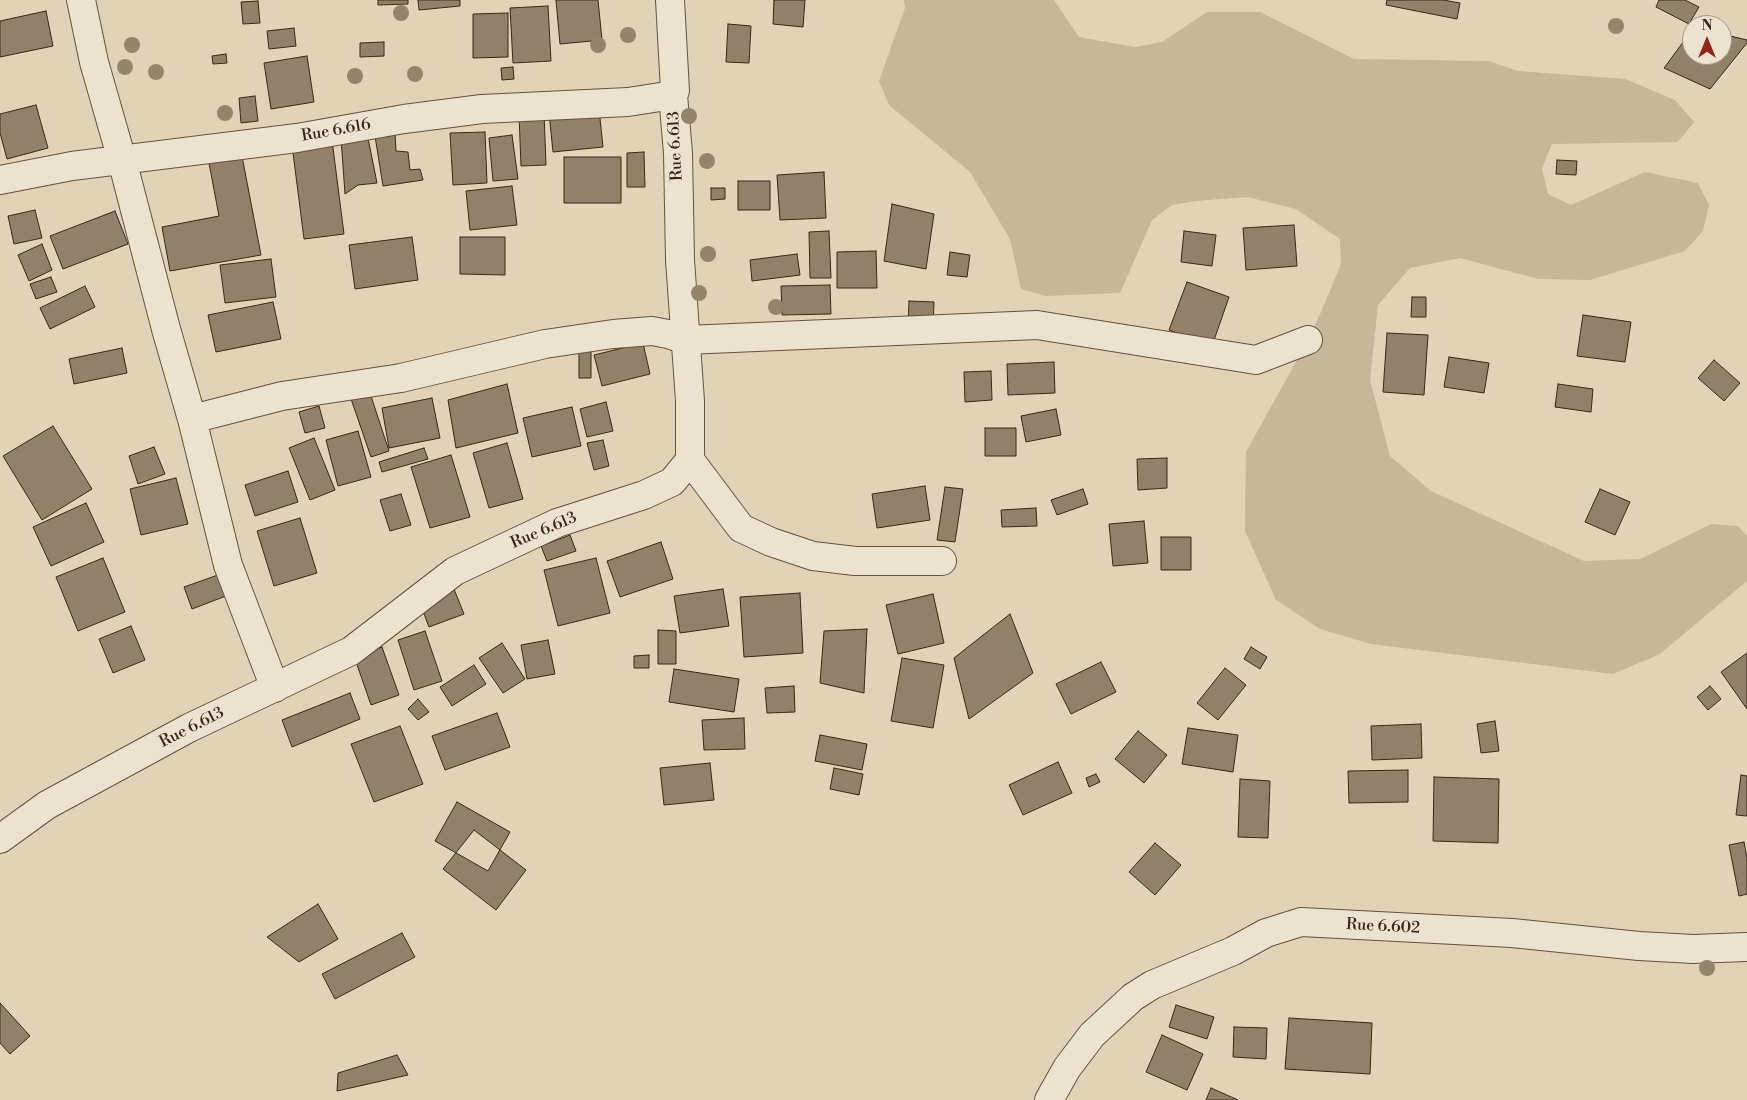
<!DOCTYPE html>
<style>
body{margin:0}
#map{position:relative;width:1747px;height:1100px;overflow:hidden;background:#e1d3b7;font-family:"Libre Bodoni",serif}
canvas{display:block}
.north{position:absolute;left:1682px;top:15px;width:50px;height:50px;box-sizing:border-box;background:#ece2d0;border:1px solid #a59886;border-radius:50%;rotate:0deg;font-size:14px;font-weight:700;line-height:20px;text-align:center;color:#3a2816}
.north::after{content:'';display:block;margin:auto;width:18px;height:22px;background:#8f2418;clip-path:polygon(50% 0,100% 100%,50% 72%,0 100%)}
</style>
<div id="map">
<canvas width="1747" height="1100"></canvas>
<div class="north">N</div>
</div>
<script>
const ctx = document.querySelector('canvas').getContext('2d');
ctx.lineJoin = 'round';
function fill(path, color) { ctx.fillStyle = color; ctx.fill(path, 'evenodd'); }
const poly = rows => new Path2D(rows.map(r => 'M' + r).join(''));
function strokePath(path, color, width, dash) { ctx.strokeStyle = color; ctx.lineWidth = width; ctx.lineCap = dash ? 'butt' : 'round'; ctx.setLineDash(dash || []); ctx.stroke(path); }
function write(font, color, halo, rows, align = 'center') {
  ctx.font = font + ' "Libre Bodoni",serif'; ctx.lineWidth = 4; ctx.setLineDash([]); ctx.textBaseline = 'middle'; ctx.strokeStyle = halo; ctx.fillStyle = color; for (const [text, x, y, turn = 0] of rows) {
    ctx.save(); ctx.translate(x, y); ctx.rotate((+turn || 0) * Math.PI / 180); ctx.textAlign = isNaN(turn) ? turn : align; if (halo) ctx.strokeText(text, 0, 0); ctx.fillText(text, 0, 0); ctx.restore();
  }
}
fill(poly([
 [904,0,1054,0,1079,37,1135,47,1162,42,1207,12,1260,12,1354,59,1489,61,1518,71,1625,79,1675,100,1694,122,1678,142,1552,144,1542,168,1548,194,1571,205,1645,172,1698,183,1709,205,1703,231,1685,251,1590,280,1538,279,1460,258,1410,268,1378,305,1370,380,1390,456,1431,491,1584,561,1640,559,1711,524,1738,526,1747,536,1747,581,1660,654,1613,674,1371,644,1320,629,1276,600,1245,531,1246,452,1308,340,1321,312,1341,264,1340,239,1296,209,1247,197,1196,201,1172,205,1152,220,1120,293,1045,296,1021,289,1010,239,970,172,889,105,879,81,905,8]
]), '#c5b69c');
const building = poly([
 [378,0,408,0,408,4,378,5,378,0],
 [418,0,460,0,460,6,419,10,418,0],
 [556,0,598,0,602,40,560,44,556,0],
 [774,0,805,0,803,27,773,24,774,0],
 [1387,0,1443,0,1460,3,1457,19,1386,5,1387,0],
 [1659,0,1685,0,1699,7,1689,24,1656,7,1659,0],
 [258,1,260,23,243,24,241,2,258,1],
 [548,6,551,61,513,63,510,8,548,6],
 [46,11,53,46,0,57,0,21,46,11],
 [508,13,508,57,473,58,473,14,508,13],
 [728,24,751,26,749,63,726,62,728,24],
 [294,28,296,46,269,49,267,31,294,28],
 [1692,30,1692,55,1722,55,1722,34,1747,40,1747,43,1710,89,1664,68,1692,30],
 [384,42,384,56,360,57,360,43,384,42],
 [226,54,227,63,213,64,212,56,226,54],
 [307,56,314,102,271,109,264,63,307,56],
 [513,67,514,79,502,80,501,68,513,67],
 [255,96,258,121,241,123,239,98,255,96],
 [36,105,48,148,7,159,0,133,0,114,36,105],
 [599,109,603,147,553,152,549,113,599,109],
 [544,113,546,165,521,166,519,114,544,113],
 [485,132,487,183,453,185,450,133,485,132],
 [367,133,377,183,358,185,345,194,341,138,367,133],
 [395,133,396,151,408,152,410,170,420,169,423,180,383,186,375,136,395,133],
 [512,135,518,179,493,181,489,138,512,135],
 [332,140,344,234,304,239,292,145,332,140],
 [241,151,261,255,170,271,162,227,219,216,208,158,241,151],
 [644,152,645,187,627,187,627,153,644,152],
 [564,157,621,157,621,203,564,203,564,157],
 [1557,160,1577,161,1576,175,1556,174,1557,160],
 [824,172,826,218,780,220,777,175,824,172],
 [738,181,770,181,770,210,738,210,738,181],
 [512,186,517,225,470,230,466,191,512,186],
 [711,188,725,188,725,199,711,200,711,188],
 [892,204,934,214,926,269,884,261,892,204],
 [35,210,42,238,14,244,8,216,35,210],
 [115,211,128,244,63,269,50,236,115,211],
 [1294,225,1297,266,1246,270,1243,228,1294,225],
 [829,231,831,278,810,278,809,232,829,231],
 [1184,231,1216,235,1212,266,1181,262,1184,231],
 [412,237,418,280,355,289,349,245,412,237],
 [460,237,505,237,505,275,460,274,460,237],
 [42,244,52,270,29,281,18,255,42,244],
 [876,251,877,288,837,288,837,252,876,251],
 [950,252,970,255,967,277,947,275,950,252],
 [797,254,800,275,752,281,750,260,797,254],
 [271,259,276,297,225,303,220,265,271,259],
 [51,277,57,292,36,299,30,284,51,277],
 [1187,282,1229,297,1212,346,1169,330,1187,282],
 [830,285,831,314,782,315,781,286,830,285],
 [85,286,95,307,50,329,40,308,85,286],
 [1412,297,1426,297,1426,317,1411,317,1412,297],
 [909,301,934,302,933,327,908,326,909,301],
 [273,302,281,339,216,352,208,315,273,302],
 [1583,315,1631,322,1625,362,1577,356,1583,315],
 [1387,333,1428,335,1424,395,1383,392,1387,333],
 [643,343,650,374,602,386,594,355,643,343],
 [122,348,127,373,74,384,69,359,122,348],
 [579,351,591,351,591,378,579,378,579,351],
 [1449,357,1489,363,1484,393,1444,387,1449,357],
 [1714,360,1740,383,1724,401,1698,378,1714,360],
 [1054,362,1055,393,1008,395,1007,364,1054,362],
 [991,371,992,400,965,402,964,372,991,371],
 [507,384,518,433,456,448,448,400,507,384],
 [1558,384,1593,389,1591,412,1555,407,1558,384],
 [369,390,389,451,371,457,350,396,369,390],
 [432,398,440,438,389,448,382,408,432,398],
 [606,402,613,431,587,437,580,409,606,402],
 [319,406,325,428,305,433,299,412,319,406],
 [572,407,581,446,532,457,523,418,572,407],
 [1056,409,1061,435,1026,442,1021,416,1056,409],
 [53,426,92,489,42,520,3,456,53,426],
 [985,428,1016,428,1016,456,985,456,985,428],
 [358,431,371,477,338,486,326,440,358,431],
 [314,438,335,490,310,500,289,448,314,438],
 [603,440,609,466,594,470,587,443,603,440],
 [507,443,523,499,489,508,473,453,507,443],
 [154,447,165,474,138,484,129,456,154,447],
 [424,448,428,459,382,472,379,462,424,448],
 [451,455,470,517,430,528,411,467,451,455],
 [1167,458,1167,488,1138,490,1137,459,1167,458],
 [288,471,298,502,255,516,245,485,288,471],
 [176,478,188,524,141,535,130,489,176,478],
 [925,486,930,520,877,528,872,494,925,486],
 [945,487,963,489,955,542,937,540,945,487],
 [1083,489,1088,504,1057,515,1051,500,1083,489],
 [1600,489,1630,502,1615,535,1585,522,1600,489],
 [401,494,411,525,390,531,380,500,401,494],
 [86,503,104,542,51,566,33,527,86,503],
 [1036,508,1037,526,1002,527,1001,510,1036,508],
 [300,518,317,573,274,586,257,531,300,518],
 [1144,521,1148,563,1113,566,1109,524,1144,521],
 [570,535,576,551,547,561,541,546,570,535],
 [1161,537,1191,537,1191,570,1161,570,1161,537],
 [661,542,673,579,620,597,607,561,661,542],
 [103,558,125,612,78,631,56,577,103,558],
 [596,558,610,613,558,626,544,570,596,558],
 [218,575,226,596,192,609,184,587,218,575],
 [454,589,464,614,429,627,419,601,454,589],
 [723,589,729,626,680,633,674,596,723,589],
 [800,593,803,653,744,657,740,597,800,593],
 [933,594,944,643,898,654,886,605,933,594],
 [1010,614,1033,673,969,719,954,658,1010,614],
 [131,626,145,660,113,673,99,639,131,626],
 [867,629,864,693,820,683,824,631,867,629],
 [658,630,676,631,676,664,658,664,658,630],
 [425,631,442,681,414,690,398,640,425,631],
 [548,640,555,674,527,679,521,645,548,640],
 [502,643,525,679,503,693,479,658,502,643],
 [382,647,399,695,371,705,354,656,382,647],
 [1251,647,1267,657,1260,669,1244,659,1251,647],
 [1747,653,1747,709,1721,672,1747,653],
 [649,655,649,668,634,668,634,656,649,655],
 [902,658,944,665,933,728,891,721,902,658],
 [1101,662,1116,692,1071,714,1056,684,1101,662],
 [474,665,486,684,452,706,440,687,474,665],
 [1225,668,1246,685,1218,720,1197,703,1225,668],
 [674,669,739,679,734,712,669,702,674,669],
 [794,686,795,712,767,713,765,688,794,686],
 [1710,686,1721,699,1708,710,1697,697,1710,686],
 [350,693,360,719,292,747,282,720,350,693],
 [418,699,429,712,418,720,408,709,418,699],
 [497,713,510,747,445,770,432,736,497,713],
 [744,718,745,749,704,750,702,720,744,718],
 [1495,721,1499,751,1481,753,1477,724,1495,721],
 [1421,724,1422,758,1372,760,1371,726,1421,724],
 [400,726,423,784,374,802,351,744,400,726],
 [1188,728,1238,735,1233,772,1182,764,1188,728],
 [1138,731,1167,755,1144,783,1115,759,1138,731],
 [820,735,867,744,862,770,815,761,820,735],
 [1058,762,1072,793,1023,815,1009,785,1058,762],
 [710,763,714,800,664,805,660,768,710,763],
 [834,768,863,774,859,795,830,789,834,768],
 [1408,770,1408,802,1349,803,1348,771,1408,770],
 [1096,774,1100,782,1089,787,1086,778,1096,774],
 [1741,775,1747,776,1747,816,1736,815,1741,775],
 [1434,777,1499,779,1498,843,1433,841,1434,777],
 [1240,779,1270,781,1268,838,1238,837,1240,779],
 [457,802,510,832,488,871,435,841,457,802],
 [474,830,526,870,496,910,443,869,474,830],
 [1744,842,1747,858,1747,894,1739,896,1729,845,1744,842],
 [1155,843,1181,865,1155,895,1129,872,1155,843],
 [318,904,338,939,299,962,267,937,318,904],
 [402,933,415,957,335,999,322,974,402,933],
 [0,1003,30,1036,10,1054,0,1043,0,1003],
 [1176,1005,1214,1017,1207,1039,1169,1027,1176,1005],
 [1289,1018,1372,1023,1370,1074,1285,1069,1289,1018],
 [1234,1027,1267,1028,1266,1059,1233,1057,1234,1027],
 [1162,1035,1203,1054,1187,1090,1146,1072,1162,1035],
 [397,1055,408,1075,337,1091,338,1073,397,1055],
 [1211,1088,1238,1100,1206,1100,1211,1088]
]);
fill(building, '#91816a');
strokePath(building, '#3a2816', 1);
const street = poly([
 [81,0,94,62,122,160,166,329,192,419,228,565,275,688],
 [0,180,72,166,297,138,404,119,482,109,628,102,673,95],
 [192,419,282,396,401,378,545,344,613,334,652,331,668,334,686,340,1037,325,1256,360,1308,340],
 [690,460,741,528,771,542,813,556,855,561,942,561],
 [0,839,47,805,189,728,351,651,455,571,557,523,644,495,672,482,690,460,690,401,680,260,678,153,673,95,675,91,670,0],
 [1049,1100,1067,1068,1092,1035,1133,997,1152,985,1233,951,1266,933,1301,922,1512,933,1639,946,1693,949,1747,947]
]);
strokePath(street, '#64533e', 30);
strokePath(street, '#ece2d0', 28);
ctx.fillStyle = '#95846d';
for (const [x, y] of [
 [401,13],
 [1616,26],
 [628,35],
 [132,45],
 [598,45],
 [125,67],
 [156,72],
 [415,74],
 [355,76],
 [225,113],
 [689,116],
 [707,161],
 [708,254],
 [699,293],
 [776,307],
 [1707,968]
]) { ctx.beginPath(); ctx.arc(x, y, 8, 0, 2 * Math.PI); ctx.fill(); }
write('16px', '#3a2816', '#ece2d0', [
 ["Rue 6.616",336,131,-10],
 ["Rue 6.613",676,146,-93],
 ["Rue 6.613",544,531,-23],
 ["Rue 6.613",192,728,-27],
 ["Rue 6.602",1383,927,3]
]);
</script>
